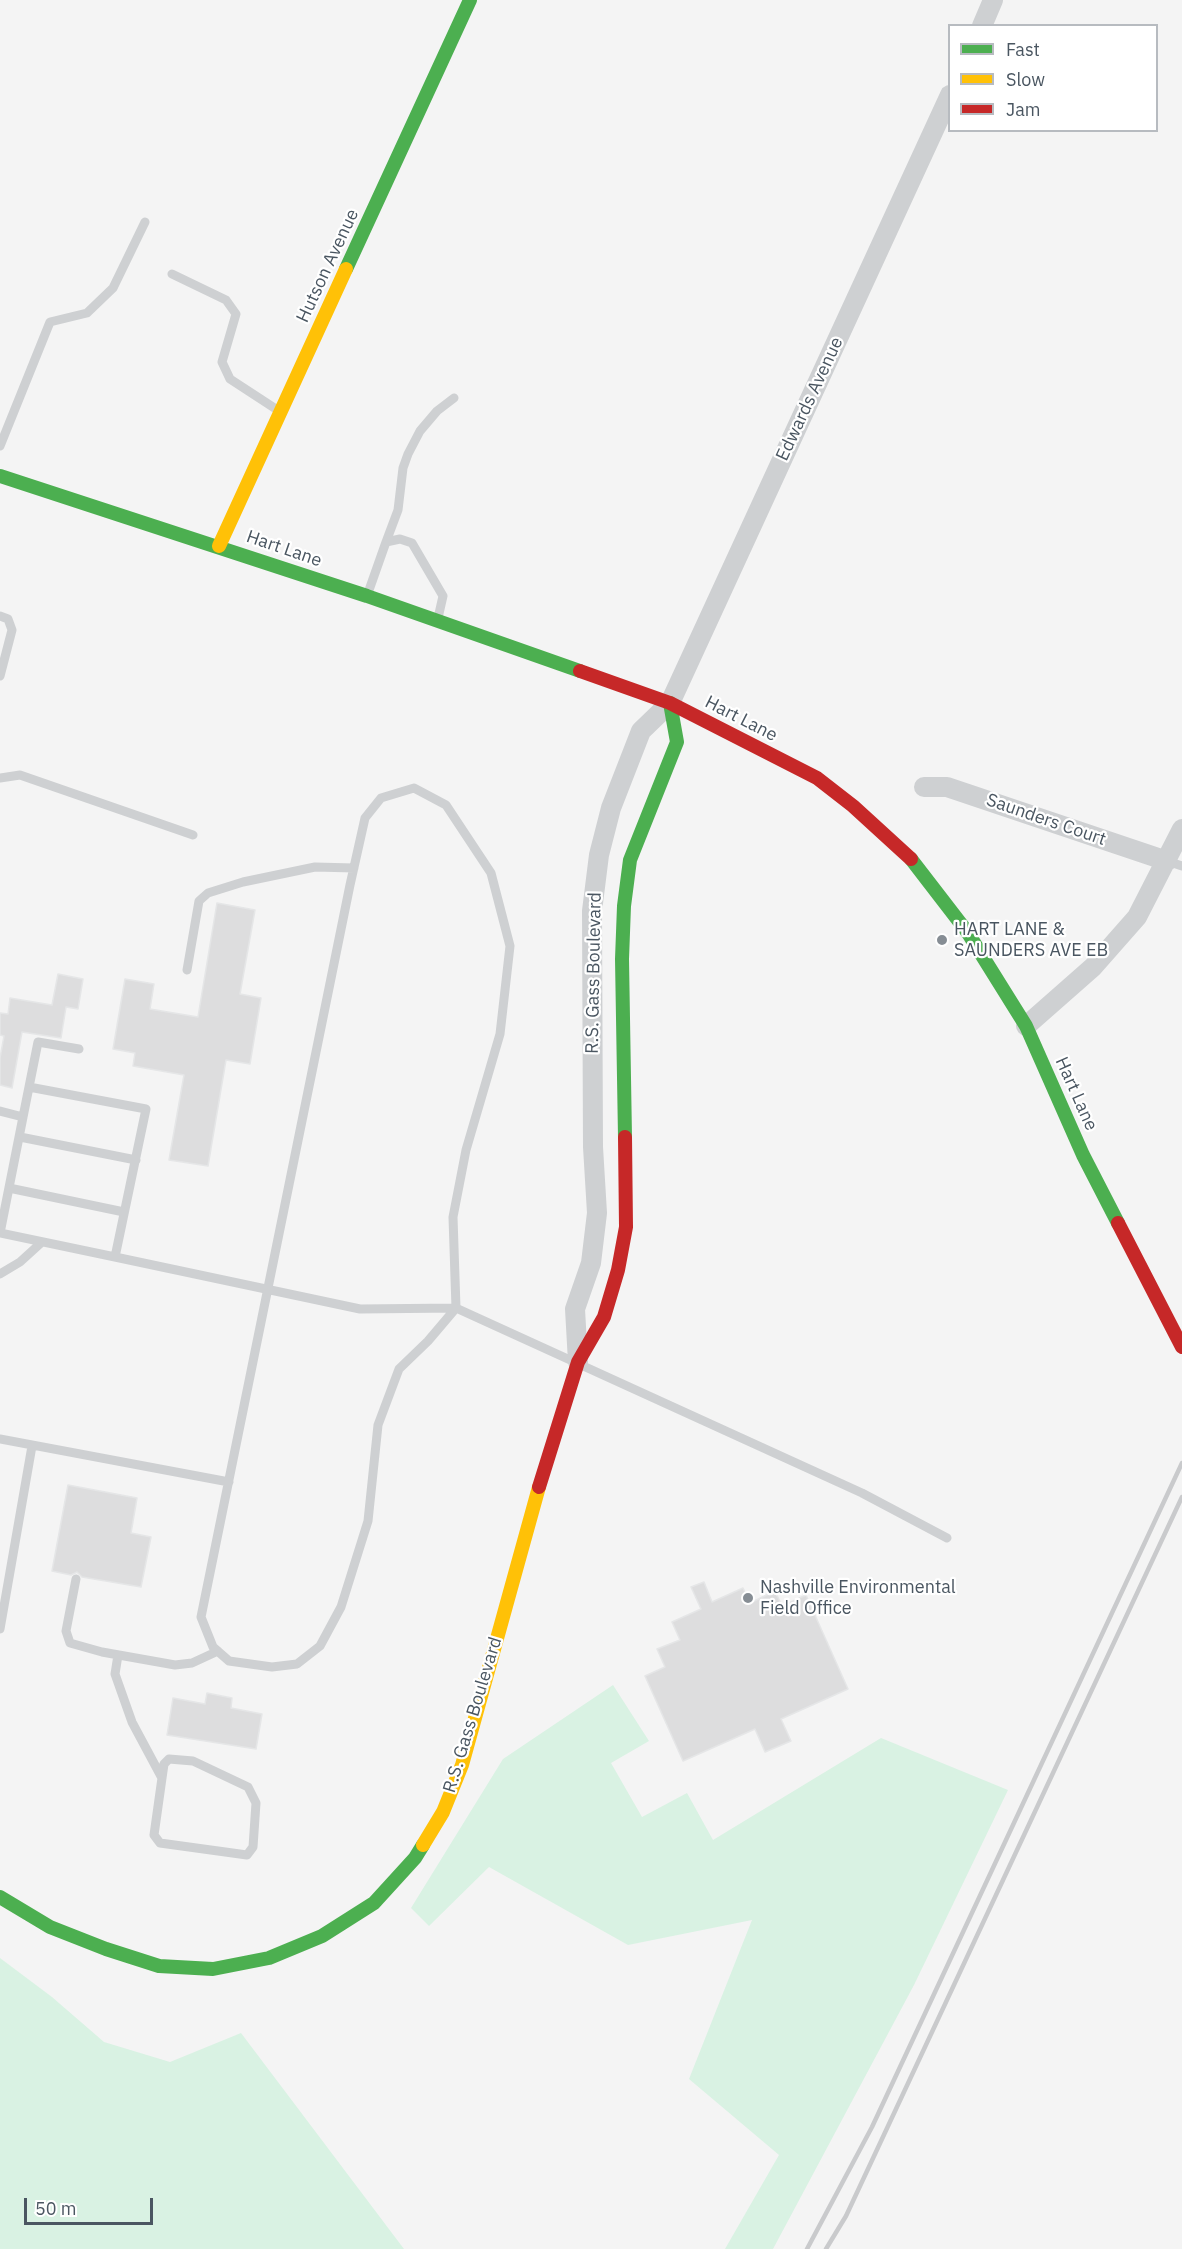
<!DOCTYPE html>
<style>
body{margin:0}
#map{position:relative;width:1182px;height:2249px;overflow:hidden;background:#f4f4f4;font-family:"IBM Plex Sans",sans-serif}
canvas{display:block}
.legend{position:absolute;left:948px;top:24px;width:210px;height:108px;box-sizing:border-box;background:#fff;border:2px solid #b7bbc0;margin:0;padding:8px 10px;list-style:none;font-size:18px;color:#4a5661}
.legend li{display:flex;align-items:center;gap:12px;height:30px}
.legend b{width:30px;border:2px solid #b7bbc0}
.scale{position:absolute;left:24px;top:2198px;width:129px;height:27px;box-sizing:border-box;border:3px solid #4a5661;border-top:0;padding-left:8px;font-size:18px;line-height:21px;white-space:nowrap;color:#4a5661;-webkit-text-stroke:4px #fff;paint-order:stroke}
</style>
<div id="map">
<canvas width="1182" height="2249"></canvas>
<ul class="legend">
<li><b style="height:8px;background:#4caf50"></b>Fast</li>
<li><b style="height:8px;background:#ffc107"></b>Slow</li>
<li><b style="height:8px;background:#c62828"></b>Jam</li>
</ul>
<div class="scale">50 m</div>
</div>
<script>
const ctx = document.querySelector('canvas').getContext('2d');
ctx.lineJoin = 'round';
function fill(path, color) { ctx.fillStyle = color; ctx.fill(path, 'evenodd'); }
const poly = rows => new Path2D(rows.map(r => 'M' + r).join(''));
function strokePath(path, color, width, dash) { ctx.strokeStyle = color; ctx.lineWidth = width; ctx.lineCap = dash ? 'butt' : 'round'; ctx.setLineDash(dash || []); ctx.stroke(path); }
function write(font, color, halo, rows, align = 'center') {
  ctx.font = font + ' "IBM Plex Sans",sans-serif'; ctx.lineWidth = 4.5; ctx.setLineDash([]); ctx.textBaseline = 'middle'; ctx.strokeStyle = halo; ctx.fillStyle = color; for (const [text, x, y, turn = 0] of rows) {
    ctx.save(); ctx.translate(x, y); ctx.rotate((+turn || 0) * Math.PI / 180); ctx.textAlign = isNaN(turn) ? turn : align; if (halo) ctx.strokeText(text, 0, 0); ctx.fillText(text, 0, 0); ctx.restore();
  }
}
fill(poly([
 [613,1685,649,1741,611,1763,642,1817,687,1793,713,1840,881,1738,1008,1790,914,1985,773,2249,725,2249,779,2155,689,2079,752,1920,628,1945,489,1867,429,1926,411,1908,503,1759],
 [0,1958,52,1997,104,2042,170,2062,241,2033,404,2249,0,2249]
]), '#d9f2e3');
const building = poly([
 [217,903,255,910,240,994,261,998,250,1064,226,1060,208,1166,169,1160,184,1075,133,1066,135,1053,113,1049,125,979,154,984,150,1009,198,1017,217,903],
 [58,974,83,979,78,1009,66,1007,61,1038,22,1032,12,1088,0,1085,0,1058,4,1036,0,1035,0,1013,8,1014,10,998,52,1005,58,974],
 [68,1485,137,1498,131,1533,151,1537,141,1587,82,1577,77,1572,71,1575,52,1571,68,1485],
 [704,1582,712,1602,743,1588,750,1603,775,1591,782,1606,806,1595,848,1689,781,1719,791,1741,765,1752,755,1729,683,1761,645,1676,665,1667,657,1649,680,1640,672,1622,701,1609,691,1587,704,1582],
 [207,1693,232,1698,231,1708,262,1714,256,1749,167,1735,173,1698,205,1704,207,1693]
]);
fill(building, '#ddddde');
strokePath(building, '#e5e6e7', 1.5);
strokePath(poly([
 [172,274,226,300,236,314,222,362,230,379,279,411],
 [0,446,50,322,87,313,113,288,145,222],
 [386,542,398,510,403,468,408,454,420,431,437,411,454,398],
 [368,593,386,542,400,539,412,543,443,596,438,618],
 [0,616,8,619,12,630,0,676],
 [0,778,20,775,193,835],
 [414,788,446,805,491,873,510,946,500,1034,466,1150,453,1217,456,1308,428,1341,399,1369,378,1425,368,1521,341,1607,320,1646,297,1664,272,1667,229,1661,213,1647,201,1617,350,885,365,818,381,798,414,788],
 [1167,861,1182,866],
 [187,970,199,901,208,893,243,882,315,867,354,868],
 [29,1087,38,1042,79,1049],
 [0,1111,23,1117,29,1087,146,1109,115,1257,0,1233,24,1112],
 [20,1137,136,1160],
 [9,1188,124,1212],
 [115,1257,360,1309,456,1308,862,1493,947,1538],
 [0,1274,20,1262,42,1242],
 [0,1439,229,1482],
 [76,1579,66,1631,70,1643,102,1652,175,1665,192,1663,218,1651],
 [0,1629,32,1446],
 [118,1655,115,1674,132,1722,162,1778,154,1835,160,1843,247,1855,253,1847,256,1803,248,1787,193,1761,169,1759,164,1764,162,1778]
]), '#ced0d2', 9);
strokePath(poly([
 [982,26,993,0],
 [924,787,947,787,1167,861],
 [1026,1026,1093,967,1137,917,1182,829],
 [578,1362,575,1309,591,1263,597,1213,593,1147,592,911,599,855,611,808,641,731,670,703,950,95]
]), '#ced0d2', 20);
strokePath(poly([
 [346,269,470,0],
 [0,476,367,596,580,671],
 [911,859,968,933,1026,1026,1083,1155,1118,1223],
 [625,1137,622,959,624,906,630,860,677,742,670,703],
 [0,1897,50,1927,106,1949,159,1966,213,1969,269,1958,322,1936,374,1903,415,1858,423,1845]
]), '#4caf50', 14);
strokePath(poly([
 [219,546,346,269],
 [423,1845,443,1812,462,1765,539,1487]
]), '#ffc107', 14);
strokePath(poly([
 [580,671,670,703,817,778,853,806,911,859],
 [1118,1223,1182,1347],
 [539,1487,578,1362,604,1317,618,1270,626,1227,625,1137]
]), '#c62828', 14);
strokePath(poly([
 [807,2249,872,2127,1182,1463],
 [826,2249,846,2216,1182,1497]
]), '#c9cacc', 4.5);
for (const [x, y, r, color] of [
 [942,940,6,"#868d94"],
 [748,1598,6,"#868d94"]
]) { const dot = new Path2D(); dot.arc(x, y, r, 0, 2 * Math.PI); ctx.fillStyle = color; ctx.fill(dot); strokePath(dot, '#fff', 2); }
write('18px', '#4a5661', '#fff', [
 ["Hutson Avenue",328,266,-65],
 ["Edwards Avenue",810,399,-65],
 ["Hart Lane",284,549,19],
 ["Hart Lane",741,719,27],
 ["Saunders Court",1046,820,19],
 ["R.S. Gass Boulevard",594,973,-89],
 ["Hart Lane",1076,1094,66],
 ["R.S. Gass Boulevard",473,1715,-73]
]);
write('18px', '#4a5661', '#fff', [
 ["HART LANE &",954,930],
 ["SAUNDERS AVE EB",954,951],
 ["Nashville Environmental",760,1588],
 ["Field Office",760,1609]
], 'left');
</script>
